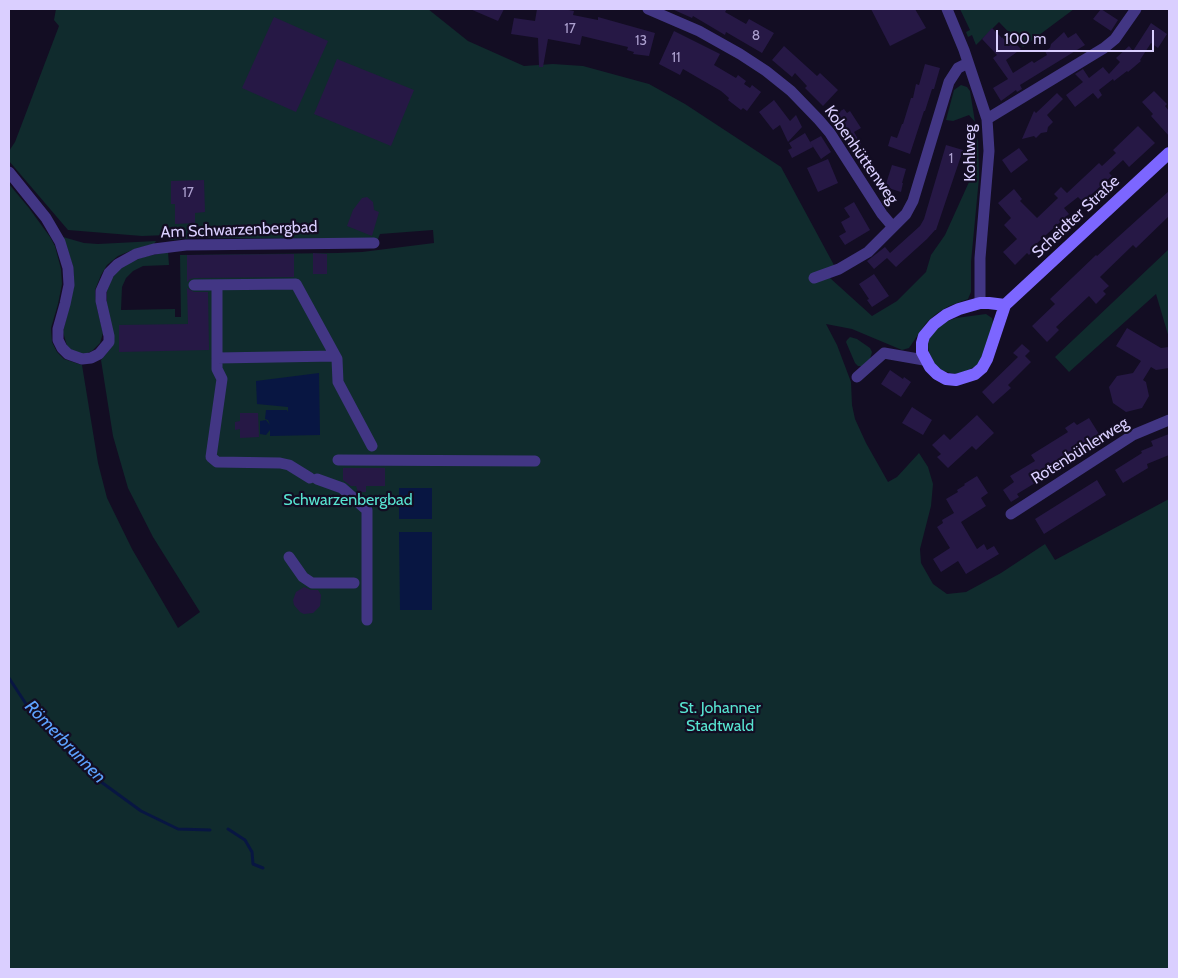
<!DOCTYPE html>
<meta charset="utf-8">
<style>
body{margin:0}
#map{position:relative;width:1178px;height:978px;overflow:hidden;background:#130d23;font-family:Cabin,sans-serif}
canvas{display:block}
.frame{position:absolute;inset:0;border:10px solid #dacfff;pointer-events:none}
.scale{position:absolute;left:996px;top:30px;width:158px;height:22px;box-sizing:border-box;border:2px solid #dacfff;border-top:0;padding-left:6px;font-size:15px;line-height:18px;white-space:nowrap;color:#dacfff;-webkit-text-stroke:4px #130d23;paint-order:stroke}
</style>
<div id="map">
<canvas width="1178" height="978"></canvas>
<div class="frame"></div>
<div class="scale">100 m</div>
</div>
<script>
const ctx = document.querySelector('canvas').getContext('2d');
ctx.lineJoin = 'round';
function fill(path, color) { ctx.fillStyle = color; ctx.fill(path, 'evenodd'); }
const poly = rows => new Path2D(rows.map(r => 'M' + r).join(''));
function strokePath(path, color, width, dash) { ctx.strokeStyle = color; ctx.lineWidth = width; ctx.lineCap = dash ? 'butt' : 'round'; ctx.setLineDash(dash || []); ctx.stroke(path); }
function write(font, color, halo, rows, align = 'center') {
  ctx.font = font + ' Cabin,sans-serif'; ctx.lineWidth = 4.5; ctx.setLineDash([]); ctx.textBaseline = 'middle'; ctx.strokeStyle = halo; ctx.fillStyle = color; for (const [text, x, y, turn = 0] of rows) {
    ctx.save(); ctx.translate(x, y); ctx.rotate((+turn || 0) * Math.PI / 180); ctx.textAlign = isNaN(turn) ? turn : align; if (halo) ctx.strokeText(text, 0, 0); ctx.fillText(text, 0, 0); ctx.restore();
  }
}
fill(poly([
 [56,9,428,9,468,41,524,66,553,64,583,66,649,84,685,104,781,167,835,267,830,278,872,316,897,301,926,272,931,255,945,235,969,182,978,137,979,178,971,262,971,292,968,299,949,306,936,314,926,323,909,348,902,350,852,329,826,324,837,345,851,382,852,405,855,419,866,443,888,482,897,477,919,453,928,467,933,484,931,506,920,549,921,563,933,584,947,594,966,592,1001,573,1045,544,1055,560,1169,499,1169,969,9,969,9,184,29,208,50,237,55,246,61,269,62,284,58,304,51,328,52,342,57,352,64,359,82,365,98,463,107,498,132,549,178,628,200,612,153,537,128,488,113,436,101,360,110,349,107,303,107,291,112,278,122,266,143,257,168,252,169,265,143,266,133,271,126,278,122,287,121,310,175,309,175,317,181,317,180,255,337,253,362,252,434,243,433,230,380,234,378,239,194,238,170,240,167,235,142,236,68,230,9,161,9,151,15,142,59,26,54,20],
 [960,9,1074,9,1023,47,999,22,976,45,972,35,968,37,966,32,970,30],
 [961,85,967,87,970,91,975,122,969,115,953,121,946,120,954,90],
 [63,237,84,243,98,244,156,241,154,244,135,249,118,256,107,265,101,275,95,290,96,304,103,333,100,343,92,351,83,355,73,351,67,346,63,332,74,286,73,266],
 [1169,249,1169,338,1156,294,1069,372,1055,357],
 [986,314,992,318,993,323,981,360,976,366,959,375,943,371,935,365,929,354,928,344,930,336,935,329,948,321,956,318],
 [850,337,857,339,870,348,872,352,870,359,862,366,858,366,855,363,846,342,847,340]
]), '#102b2d');
fill(poly([
 [319,373,320,435,270,436,270,430,266,435,260,434,260,421,266,420,270,425,268,420,265,419,266,410,287,410,288,412,288,407,257,404,256,381],
 [399,488,432,488,432,519,399,519],
 [399,532,432,532,432,610,400,610]
]), '#081642');
strokePath(poly([
 [9,678,30,710,61,745,93,776,141,811,178,829,210,830],
 [228,829,245,840,252,852,253,864,263,868]
]), '#081642', 3);
fill(poly([
 [470,9,504,9,498,21],
 [537,9,563,9,574,11,573,15,598,20,598,17,655,33,649,56,633,54,634,52,627,50,628,47,582,36,580,45,548,39,543,67,539,67,538,38,511,34,514,18,535,21],
 [672,9,727,9,725,12,746,24,749,19,774,33,762,53,726,32,725,35,693,16,692,18],
 [871,9,915,9,926,28,890,46],
 [1101,9,1118,20,1111,31,1093,19],
 [274,17,328,41,296,112,242,88],
 [1151,23,1167,34,1158,48,1151,43,1140,60,1141,61,1128,72,1127,71,1114,81,1113,79,1099,90,1102,95,1098,99,1093,93,1075,107,1066,95,1083,82,1075,74,1083,69,1089,78,1103,67,1109,74,1120,62,1116,58,1129,46,1133,51],
 [992,28,1002,38,1006,34,1021,49,1006,60,1013,73,1032,61,1034,63,1047,55,1045,51,1050,48,1051,44,1064,32,1068,38,1076,33,1085,45,1020,85,1022,89,1017,92,1016,90,1001,101,993,88,1008,79,993,58,997,55,982,39],
 [674,31,720,54,714,65,736,78,738,75,746,81,744,84,750,88,752,85,761,92,747,111,743,108,741,110,728,100,729,98,721,91,683,69,680,75,659,64],
 [784,46,817,76,820,73,838,90,823,106,805,88,807,86,795,73,792,77,772,60],
 [337,59,414,90,391,146,314,114],
 [925,64,940,68,934,89,932,89,925,111,924,111,910,154,888,146,891,136,897,138,902,124,903,124,911,98,913,98,916,84,919,85],
 [1154,91,1167,104,1165,106,1169,111,1169,136,1151,116,1153,114,1142,102],
 [1057,93,1063,99,1047,115,1053,122,1048,127,1047,132,1041,133,1036,138,1034,136,1022,139,1034,111,1036,113],
 [774,100,790,121,796,115,802,127,788,142,780,125,773,130,759,112],
 [844,109,847,113,850,111,861,128,854,132,861,144,851,150,844,138,846,137,833,115],
 [1138,126,1155,143,1129,167,1123,160,1109,173,1112,176,1083,202,1078,197,1064,208,1069,214,1035,245,1037,247,1029,255,1027,253,1015,265,1003,252,1017,239,1004,225,1011,218,998,203,1014,189,1022,199,1020,201,1037,218,1058,198,1054,194,1061,187,1067,193,1099,163,1102,166,1116,153,1113,150],
 [805,133,813,147,792,158,788,150,792,148,789,143],
 [821,136,831,152,821,159,810,142],
 [946,145,963,150,936,230,935,230,927,239,896,267,887,258,874,269,867,261,885,247,890,253,920,226,924,219],
 [1019,148,1028,160,1011,173,1002,160],
 [828,159,838,183,818,192,807,168],
 [892,165,906,169,902,183,903,183,901,192,885,187],
 [204,180,205,212,195,213,195,223,175,224,175,204,171,204,171,181],
 [1169,191,1169,216,1136,248,1133,245,1100,277,1109,286,1103,291,1106,294,1096,304,1089,296,1056,327,1059,330,1047,342,1032,326,1055,304,1050,299,1096,255,1097,256],
 [367,197,373,202,374,210,379,212,372,236,347,226,353,210,362,198],
 [854,202,870,230,845,245,839,236,846,232,841,222,850,217,844,208],
 [313,253,327,254,327,274,313,274],
 [294,254,294,277,194,278,190,279,187,282,187,255],
 [874,274,889,296,872,307,867,300,869,299,859,284],
 [187,288,194,292,208,292,209,350,119,352,119,325,188,324],
 [1127,328,1161,348,1169,347,1169,368,1156,370,1151,367,1143,380,1146,382,1149,396,1142,408,1126,412,1113,403,1109,387,1117,376,1133,373,1141,361,1116,346],
 [1022,344,1030,351,1025,356,1031,362,1008,385,1011,388,993,404,982,392,1018,357,1013,353],
 [890,370,903,379,904,377,911,382,901,397,881,384],
 [912,407,932,420,923,435,902,423],
 [240,413,258,413,259,437,240,438,240,429,235,430,235,422,240,421],
 [977,415,994,433,976,450,972,446,948,468,937,457,941,454,932,445,944,434,950,440],
 [1089,418,1099,434,1068,454,1069,457,1037,476,1040,480,1017,494,1019,497,1011,502,1003,490,1014,482,1010,476,1035,461,1031,455,1068,432,1065,428,1074,422,1077,425],
 [1169,434,1169,455,1147,464,1148,468,1123,483,1115,470,1142,453,1141,451,1153,446,1151,441],
 [343,468,385,468,385,486,366,486,366,492,358,492,356,486,351,486,343,480],
 [977,476,988,493,981,498,986,506,961,522,977,549,984,544,987,550,994,546,999,554,966,574,958,561,941,572,933,559,950,548,937,527,943,523,942,520,954,513,946,499,958,492,957,490,965,485,964,484],
 [1097,480,1106,495,1044,534,1035,519],
 [304,587,311,590,318,590,321,595,320,606,313,613,304,614,300,612,294,605,293,600,296,592]
]), '#261845');
strokePath(poly([
 [648,9,699,31,740,54,766,71,791,91,819,120,830,133,882,214,893,227],
 [947,9,964,50,987,119,989,151,980,258,980,303],
 [987,119,1104,48,1115,39,1136,9],
 [9,172,46,218,60,242,68,268,69,285,65,304,58,329,58,340,62,348,68,354,82,359,91,358,99,354,109,342,109,336,101,301,101,291,109,273,118,264,136,254,154,249,186,245,374,243],
 [814,278,839,269,868,252,906,214,913,201,949,82,958,68,968,63],
 [194,285,296,284,337,359,338,382,372,446],
 [217,285,217,369,222,379,211,457,217,462,280,463,289,465,310,478],
 [217,358,335,356],
 [857,377,884,353,924,360],
 [338,460,535,461],
 [317,479,342,488,367,510,367,620],
 [1011,514,1133,435,1169,420],
 [289,557,303,577,312,583,354,583]
]), '#423684', 11);
strokePath(poly([
 [1005,305,989,303,980,303,959,309,946,315,934,324,924,336,922,343,922,352,930,367,937,374,946,379,956,380,975,374,982,368,987,359,1005,305,1169,153]
]), '#7c66ff', 12);
write('14px', '#ada1d0', null, [
 ["17",570,29],
 ["8",756,36],
 ["13",641,41],
 ["11",676,58],
 ["1",951,159],
 ["17",188,193]
]);
write('16px', '#dacfff', '#130d23', [
 ["Kohlweg",970,153,-90],
 ["Kobenhüttenweg",861,155,55],
 ["Scheidter Straße",1076,217,-43],
 ["Am Schwarzenbergbad",239,230,-2],
 ["Rotenbühlerweg",1080,451,-32]
]);
write('16px', '#57e3d0', '#130d23', [
 ["Schwarzenbergbad",348,500],
 ["St. Johanner",720,708],
 ["Stadtwald",720,726]
]);
write('italic 18px', '#5da2ff', '#130d23', [
 ["Römerbrunnen",65,742,46]
]);
</script>
